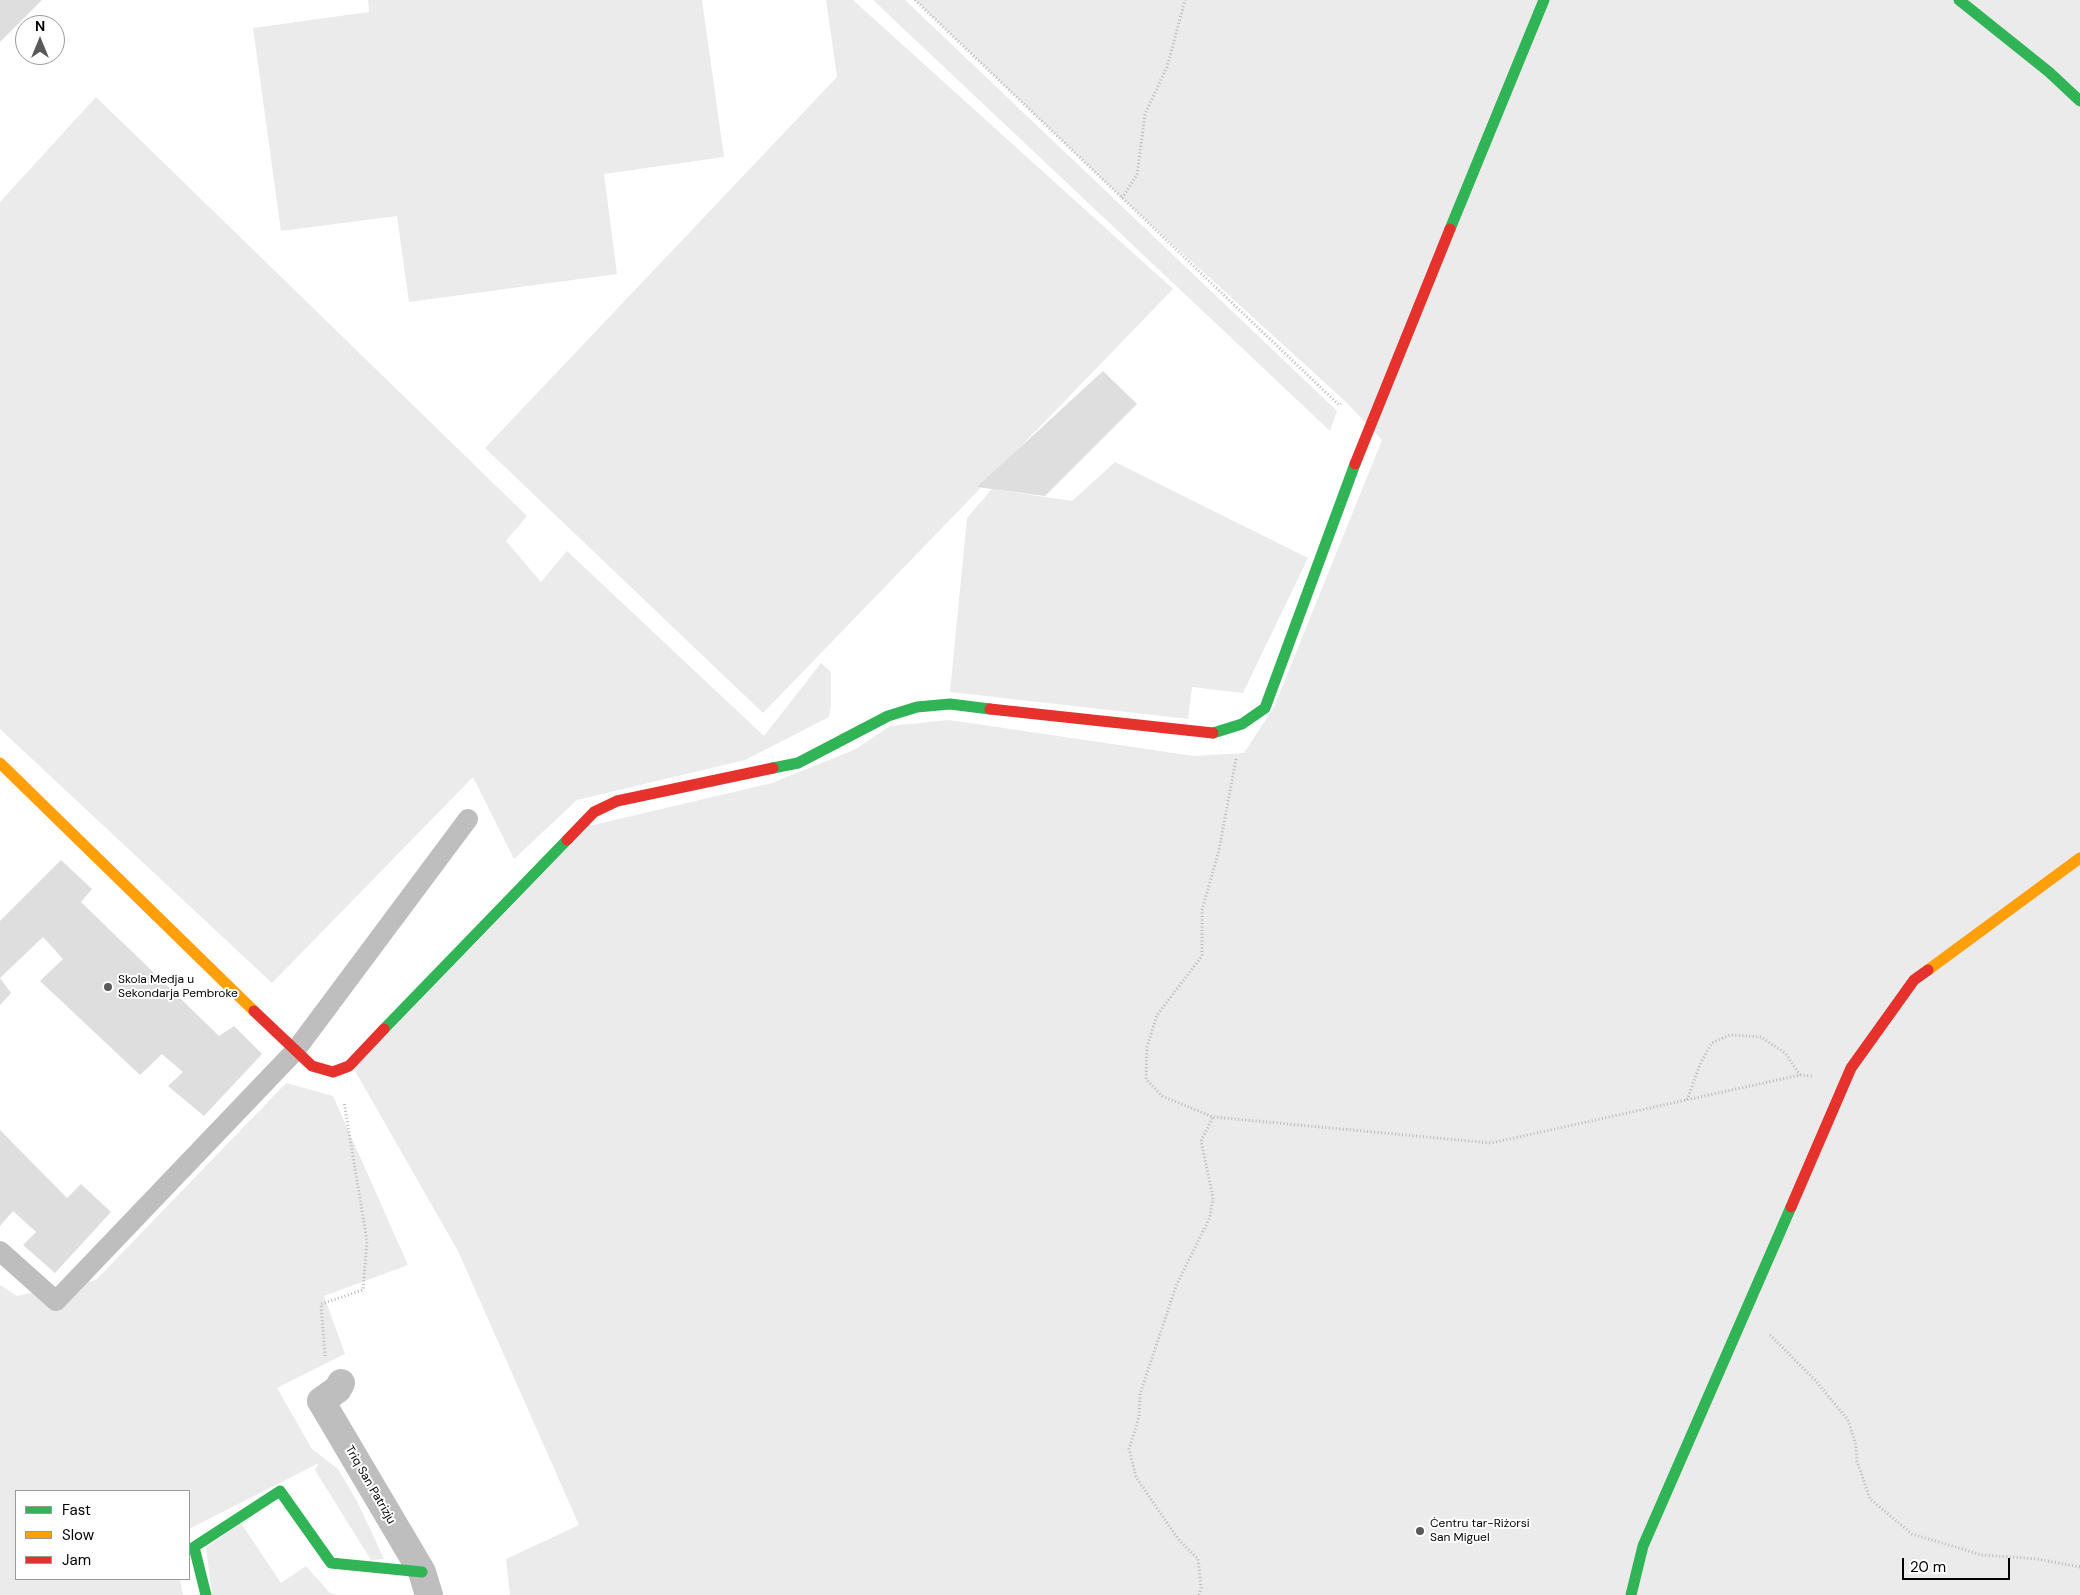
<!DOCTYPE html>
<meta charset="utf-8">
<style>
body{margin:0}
#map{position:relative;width:2080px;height:1595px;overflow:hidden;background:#fff;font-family:"DM Sans",sans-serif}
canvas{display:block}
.legend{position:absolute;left:15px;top:1490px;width:175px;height:90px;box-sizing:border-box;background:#fff;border:1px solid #999;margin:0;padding:6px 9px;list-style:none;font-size:15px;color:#000}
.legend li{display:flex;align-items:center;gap:10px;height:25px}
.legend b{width:25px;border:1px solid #999}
.north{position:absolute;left:15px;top:15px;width:50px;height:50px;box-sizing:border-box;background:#fff;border:1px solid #999;border-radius:50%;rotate:0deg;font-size:14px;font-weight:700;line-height:20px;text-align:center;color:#000}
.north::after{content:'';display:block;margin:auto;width:18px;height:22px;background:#595959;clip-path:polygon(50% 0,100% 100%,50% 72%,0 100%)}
.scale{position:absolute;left:1902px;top:1558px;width:108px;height:22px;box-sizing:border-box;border:2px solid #000;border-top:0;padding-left:6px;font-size:15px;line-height:18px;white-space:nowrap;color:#000;-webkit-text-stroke:4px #fff;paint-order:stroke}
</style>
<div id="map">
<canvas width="2080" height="1595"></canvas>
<ul class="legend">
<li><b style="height:6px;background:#30b455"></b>Fast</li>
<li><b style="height:6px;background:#ff9f0a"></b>Slow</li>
<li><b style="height:6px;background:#e5322d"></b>Jam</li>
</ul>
<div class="north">N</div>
<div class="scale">20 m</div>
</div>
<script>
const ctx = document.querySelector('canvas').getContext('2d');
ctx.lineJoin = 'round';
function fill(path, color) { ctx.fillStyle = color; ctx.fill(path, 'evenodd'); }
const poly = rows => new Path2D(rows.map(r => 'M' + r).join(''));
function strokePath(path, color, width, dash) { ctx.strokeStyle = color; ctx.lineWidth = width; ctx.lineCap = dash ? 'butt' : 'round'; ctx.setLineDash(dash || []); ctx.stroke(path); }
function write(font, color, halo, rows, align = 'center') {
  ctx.font = font + ' "DM Sans",sans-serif'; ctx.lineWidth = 4; ctx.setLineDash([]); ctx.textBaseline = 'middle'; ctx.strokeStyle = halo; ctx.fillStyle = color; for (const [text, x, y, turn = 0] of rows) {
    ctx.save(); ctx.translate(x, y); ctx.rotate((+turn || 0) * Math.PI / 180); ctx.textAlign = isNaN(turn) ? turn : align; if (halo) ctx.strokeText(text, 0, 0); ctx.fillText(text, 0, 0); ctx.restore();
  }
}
fill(poly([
 [368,0,702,0,724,157,604,174,617,274,409,302,397,216,281,231,253,28,369,12],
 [826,0,853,0,1173,289,763,713,485,448,837,77],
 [873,0,905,0,1337,411,1330,431],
 [915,0,2080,0,2080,1595,510,1595,506,1559,579,1525,458,1251,354,1069,589,826,772,783,856,749,890,726,949,720,1194,756,1244,753,1274,707,1382,440,1346,402,1122,198],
 [96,97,527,516,506,541,541,582,567,551,764,736,821,663,831,672,831,704,829,717,745,760,577,800,514,859,473,777,272,983,0,729,0,202],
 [1115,462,1308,558,1243,693,1192,687,1188,719,950,692,967,518,992,489,1072,501],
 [286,1083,333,1096,408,1265,324,1296,345,1354,277,1388,312,1449,338,1469,358,1503,384,1559,371,1560,315,1470,319,1463,189,1529,189,1491,16,1491,16,1579,180,1579,183,1595,0,1595,0,1285,17,1296,96,1280],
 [241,1523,281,1583,306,1566,330,1593,337,1595,212,1595,206,1548]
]), '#ebebeb');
fill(poly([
 [0,0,42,0,0,42],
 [1103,371,1137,404,1045,496,977,487],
 [61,860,92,889,81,902,219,1036,234,1026,262,1054,204,1116,168,1086,183,1072,162,1054,140,1075,40,981,63,959,43,937,0,978,11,993,0,1005,0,921],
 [0,1130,67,1198,81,1184,111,1212,55,1273,23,1245,36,1232,13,1211,0,1226]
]), '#dedede');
strokePath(poly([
 [915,0,1339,405,1341,404],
 [1122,198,1137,175,1145,114,1167,67,1185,0],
 [1236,759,1219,850,1202,910,1202,956,1157,1015,1147,1047,1146,1079,1162,1096,1213,1117,1491,1143,1800,1075,1812,1076],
 [1687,1100,1701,1062,1712,1043,1730,1035,1761,1037,1785,1053,1800,1075],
 [1770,1335,1815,1380,1848,1420,1856,1445,1857,1461,1870,1499,1912,1534,1982,1555,2037,1559,2080,1567],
 [325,1356,321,1304,363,1290,367,1241,344,1102],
 [1199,1595,1201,1588,1198,1559,1178,1539,1136,1477,1129,1449,1139,1417,1140,1394,1176,1286,1210,1217,1213,1197,1201,1141,1213,1117]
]), '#b9b9b9', 3, [1, 2.5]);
strokePath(poly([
 [0,1251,56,1301,295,1051,468,819]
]), '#bebebe', 20);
strokePath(poly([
 [341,1383,338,1389,321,1401,422,1572,429,1595]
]), '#bebebe', 28);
strokePath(poly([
 [1959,0,2049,72,2080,101],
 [1450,229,1544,0],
 [1213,733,1242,724,1265,708,1355,464],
 [773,768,798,763,888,716,917,707,950,704,990,709],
 [384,1029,567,840],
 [206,1595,194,1547,280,1491,331,1563,422,1572],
 [1631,1595,1643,1546,1791,1207]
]), '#30b455', 11);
strokePath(poly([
 [0,763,254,1011],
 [1928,970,2080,858]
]), '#ff9f0a', 11);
strokePath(poly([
 [1355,464,1450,229],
 [990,709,1213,733],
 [567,840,594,812,617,801,773,768],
 [254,1011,312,1066,333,1072,349,1066,384,1029],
 [1791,1207,1851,1068,1914,980,1928,970]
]), '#e5322d', 11);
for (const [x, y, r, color] of [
 [108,987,5,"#595959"],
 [1420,1531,5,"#595959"]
]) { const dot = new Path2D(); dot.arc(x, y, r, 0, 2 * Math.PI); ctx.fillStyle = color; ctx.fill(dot); strokePath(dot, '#fff', 2); }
write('12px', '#000', '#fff', [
 ["Skola Medja u",118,980],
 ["Sekondarja Pembroke",118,994],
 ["Ċentru tar-Riżorsi",1430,1524],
 ["San Miguel",1430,1538]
], 'left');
write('12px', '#000', '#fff', [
 ["Triq San Patrizju",370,1485,60]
]);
</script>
